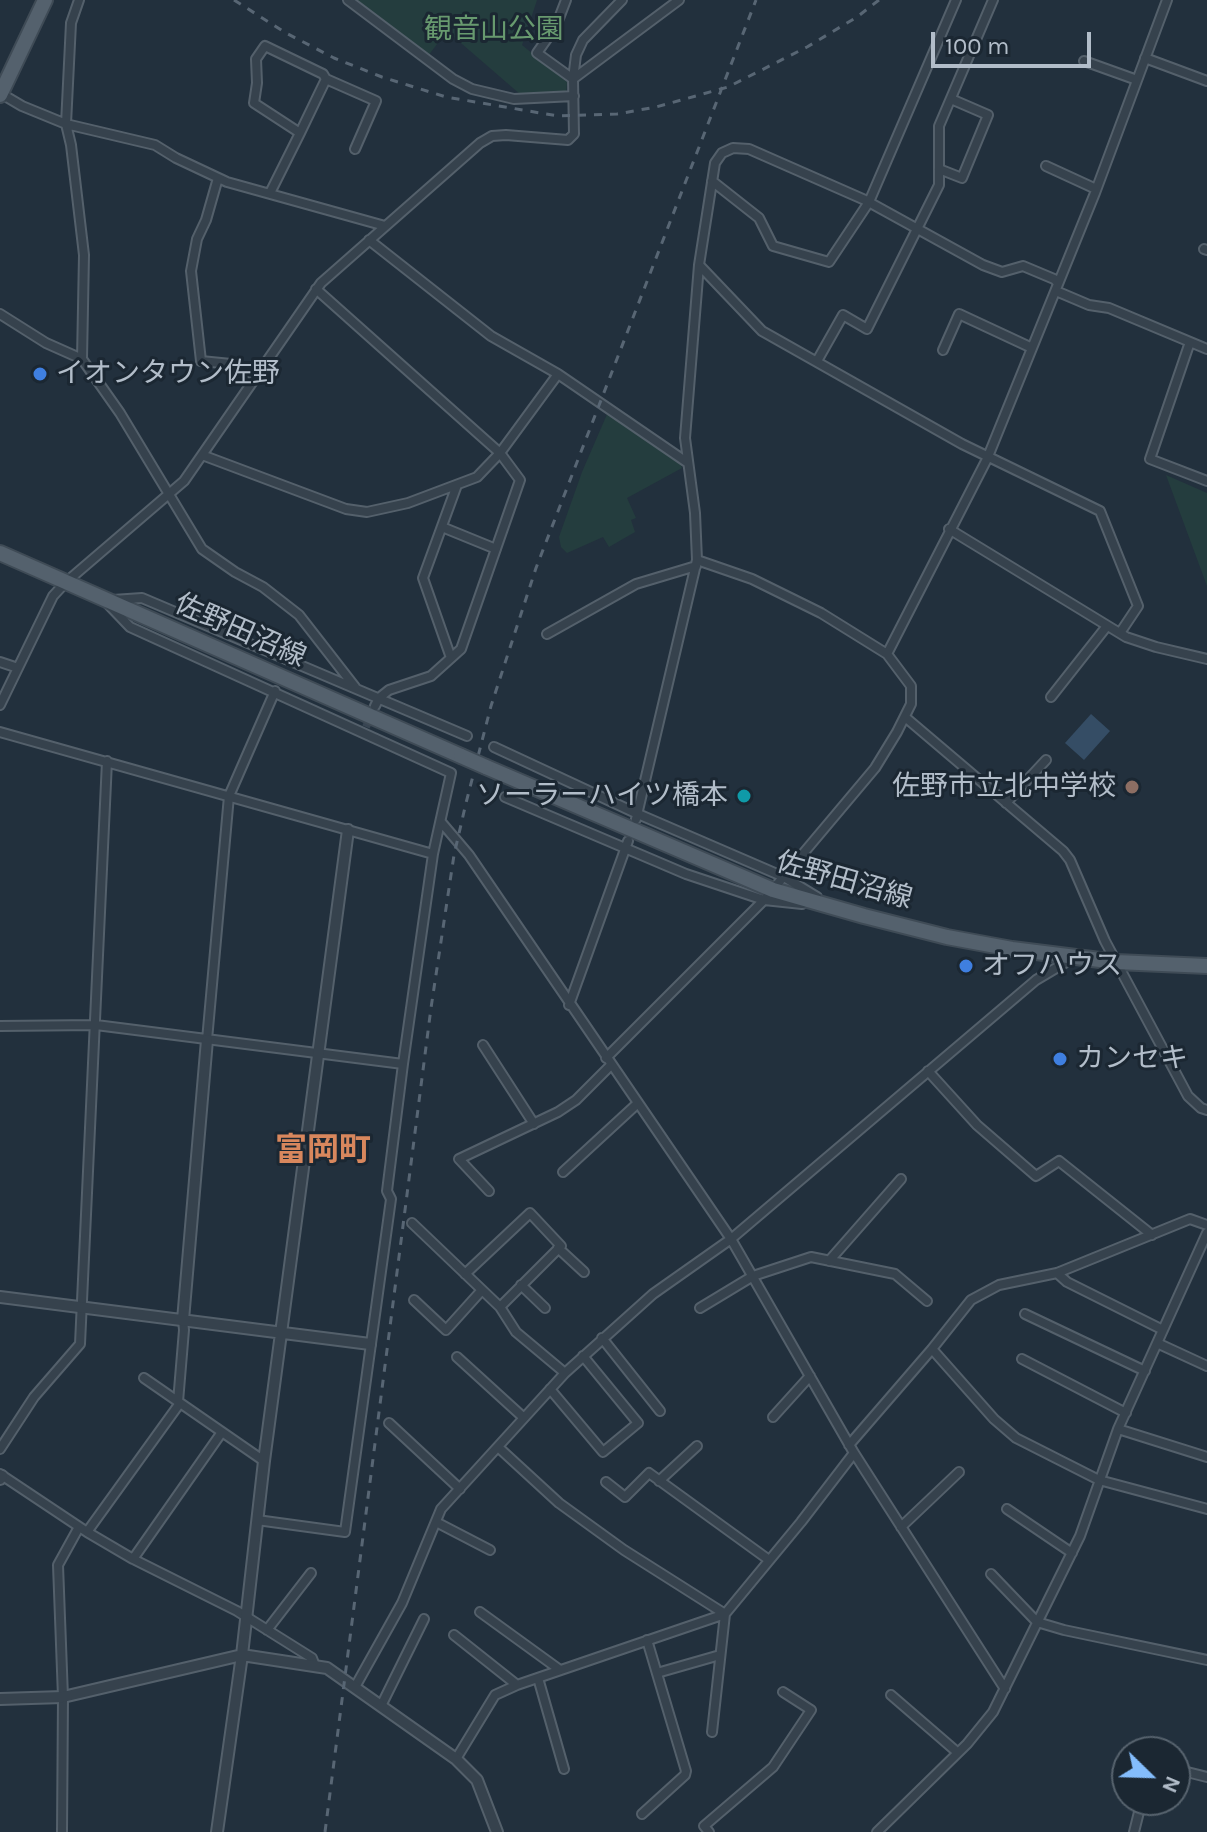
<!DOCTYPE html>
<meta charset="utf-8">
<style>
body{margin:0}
#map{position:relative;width:1207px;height:1832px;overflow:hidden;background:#22303d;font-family:Karla,sans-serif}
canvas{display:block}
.north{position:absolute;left:1111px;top:1736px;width:80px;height:80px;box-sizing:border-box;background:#1b2732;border:2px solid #57636e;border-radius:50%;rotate:113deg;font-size:22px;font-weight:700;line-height:32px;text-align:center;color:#b2bdc9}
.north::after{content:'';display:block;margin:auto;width:28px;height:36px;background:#84bdfc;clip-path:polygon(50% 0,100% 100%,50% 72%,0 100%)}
.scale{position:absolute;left:931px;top:32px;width:160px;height:36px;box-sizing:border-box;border:4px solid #b2bdc9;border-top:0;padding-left:10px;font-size:24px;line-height:28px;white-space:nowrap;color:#b2bdc9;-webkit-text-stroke:6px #1b2732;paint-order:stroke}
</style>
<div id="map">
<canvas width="1207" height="1832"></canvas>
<div class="north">N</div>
<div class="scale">100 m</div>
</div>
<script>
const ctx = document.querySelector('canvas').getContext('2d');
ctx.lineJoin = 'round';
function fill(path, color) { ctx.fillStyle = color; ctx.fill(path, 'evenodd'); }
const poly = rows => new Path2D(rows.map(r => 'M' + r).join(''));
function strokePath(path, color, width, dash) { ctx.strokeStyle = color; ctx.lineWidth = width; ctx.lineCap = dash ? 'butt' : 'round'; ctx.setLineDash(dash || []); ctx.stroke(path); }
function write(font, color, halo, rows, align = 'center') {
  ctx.font = font + ' Karla,"Noto Sans JP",sans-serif'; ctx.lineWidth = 6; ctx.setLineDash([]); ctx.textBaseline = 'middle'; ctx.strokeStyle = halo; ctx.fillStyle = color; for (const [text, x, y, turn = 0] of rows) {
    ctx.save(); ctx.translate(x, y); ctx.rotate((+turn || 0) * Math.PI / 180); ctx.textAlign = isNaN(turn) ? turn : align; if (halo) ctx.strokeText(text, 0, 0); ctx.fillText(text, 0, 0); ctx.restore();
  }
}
fill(poly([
 [356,0,537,0,522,45,567,82,566,94,521,95,447,31,428,56],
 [608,412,679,461,682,468,627,498,636,518,631,520,635,532,609,547,603,537,567,553,561,547,559,537,582,472],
 [1166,475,1207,493,1207,586]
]), '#243d3e');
fill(poly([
 [1091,714,1110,731,1084,760,1065,743]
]), '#354d65');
strokePath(poly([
 [366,727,375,706]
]), '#384552', 8, [8, 4]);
const minor = poly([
 [79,0,71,23,66,124,71,145,84,255,82,359],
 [348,0,453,79,472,89,514,99,574,96],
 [566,0,556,26,537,53,573,79,679,0],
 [1145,58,1207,81],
 [1084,61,1137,80],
 [326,79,376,101,355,149],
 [0,93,22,106,66,124,155,145,176,158,227,182,385,226],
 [1046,166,1096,189],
 [939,169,962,178,988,115,951,99],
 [218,178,206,220,197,239,191,271,201,361,231,364,256,375],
 [712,181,759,218,773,246,829,262,869,202,956,0],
 [270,193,300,133,326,79,323,74,265,46,256,59,257,83,254,103,300,133],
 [369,240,491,336,558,374,688,463],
 [1204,249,1207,250],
 [700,266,762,331,962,444,1100,511,1138,606,1120,633],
 [316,289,500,453,520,480,461,649,431,676,389,690,379,698,375,706],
 [1056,291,1089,305,1109,308,1207,349],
 [0,314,46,343,82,359,120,413,202,549,235,572,263,587,299,615,355,687],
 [1190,342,1150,459,1207,481],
 [943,350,959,314,1032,348],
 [817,361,843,315,867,329,939,185,939,126,993,0],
 [202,455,346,509,367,512,408,503,477,477,500,453,558,374],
 [442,527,496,549],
 [949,529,1126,637,1156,647,1207,659],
 [697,560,752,579,821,613,887,654],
 [113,600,142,598,467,736],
 [108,604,130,627,451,773,433,854,403,1064,387,1191,391,1199,345,1532,257,1520],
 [547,634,636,584,696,566],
 [451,658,423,578,457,485],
 [0,662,18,668],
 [1051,697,1107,626],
 [0,705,53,596,65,583,184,481,321,283,480,143,492,136,506,135,568,140,574,134,573,79,576,55,583,40,622,0],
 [905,717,1063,851,1070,860,1105,941,1188,1096,1201,1108,1207,1110],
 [0,732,433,854],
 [494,747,638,814,784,877,817,897],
 [505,797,686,874,764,900,802,904],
 [1006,803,1046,760],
 [636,819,697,560,695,513,685,438,699,265,715,163,722,153,733,148,749,149,865,200,983,265,1002,272,1023,266,1054,279,1058,283],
 [441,822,469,855,731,1239,854,1453,1005,1689],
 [569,1005,628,841],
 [0,1026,96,1025,403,1064],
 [207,1040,229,796,275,691],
 [483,1045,534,1124],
 [606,1058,764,900,875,768,897,732,911,704,911,686,887,654,987,459,1095,193,1167,0],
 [928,1071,977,1125,1036,1176,1059,1161,1152,1235],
 [563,1172,638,1103],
 [489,1191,459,1159,558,1112,576,1100,611,1065],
 [412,1223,500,1307,516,1332,565,1373],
 [558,1248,584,1272],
 [829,1261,901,1179],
 [1057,1273,1067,1282,1163,1330],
 [465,1274,530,1213,561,1246,500,1307],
 [521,1285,545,1308],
 [414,1300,446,1330,482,1290],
 [700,1308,753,1276,811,1257,895,1274,927,1301],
 [1025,1314,1145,1371],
 [602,1338,660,1411],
 [1157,1343,1207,1366],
 [932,1349,994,1419,1016,1438,1099,1480,1207,1509],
 [457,1357,524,1418],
 [1022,1359,1126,1413],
 [144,1378,264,1461],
 [550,1389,603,1452,638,1423,583,1356],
 [178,1402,184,1330,183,1320],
 [773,1417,810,1376],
 [389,1423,460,1489],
 [1118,1429,1207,1457],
 [849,1445,932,1349,971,1300,999,1285,1057,1273,1190,1219,1207,1225],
 [498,1447,559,1503,624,1550,725,1614],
 [0,1449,34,1397,80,1344,107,761],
 [0,1474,87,1532,133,1559,237,1611,312,1658,315,1666],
 [659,1481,697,1446],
 [606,1482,625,1497,649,1473,769,1560],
 [1007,1509,1072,1553],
 [436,1522,490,1550],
 [901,1527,959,1472],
 [87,1532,180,1403],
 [133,1559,222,1432],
 [991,1574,1037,1622,1064,1630,1207,1660],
 [480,1612,560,1670],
 [267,1630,311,1573],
 [454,1635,517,1685],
 [657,1673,720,1655],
 [538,1678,564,1769],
 [355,1687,402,1603,441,1509,565,1373,653,1294,731,1239,1036,980,1073,958],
 [891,1695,957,1752],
 [381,1706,424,1619],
 [712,1732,725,1614],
 [456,1759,495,1695,517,1685,725,1614,801,1522,854,1453],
 [1175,1769,1207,1777],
 [642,1814,685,1775,686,1771,647,1640],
 [62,1832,63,1697,58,1565,79,1527],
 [709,1832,704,1826,773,1767,811,1710,783,1692],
 [877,1832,967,1744,993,1712,1080,1536,1118,1429,1207,1233],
 [1134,1832,1142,1800]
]);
const tertiary = poly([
 [0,1297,370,1344],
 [183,1320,207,1040],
 [0,1479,2,1476],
 [0,1699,63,1697,242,1655,327,1668,456,1759,477,1780,497,1832],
 [217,1832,242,1655,264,1461,348,830]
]);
const primary = poly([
 [0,95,45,0],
 [0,553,461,756],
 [486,767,773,890,864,916,947,937,1012,949,1116,962,1207,966]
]);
strokePath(minor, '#54606b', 12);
strokePath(tertiary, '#54606b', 14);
strokePath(primary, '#3f4b56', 18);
strokePath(minor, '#36424d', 8);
strokePath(tertiary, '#36424d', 10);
strokePath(primary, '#54616d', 14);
strokePath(poly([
 [234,0,286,33,334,58,382,77,446,97,558,116,617,114,656,107,728,87,807,47,857,17,879,0],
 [325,1832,431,1008,454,855,466,803,491,706,536,568,756,0]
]), '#586674', 3, [8, 8]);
const primaryBridge = poly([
 [461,756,486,767]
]);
strokePath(primaryBridge, '#3f4b56', 18, []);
strokePath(primaryBridge, '#54616d', 14);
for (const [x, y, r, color] of [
 [40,374,8,"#3f7fe0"],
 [1132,787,8,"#8d6e63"],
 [744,796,8,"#0f9aa8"],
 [966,966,8,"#3f7fe0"],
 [1060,1059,8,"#3f7fe0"]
]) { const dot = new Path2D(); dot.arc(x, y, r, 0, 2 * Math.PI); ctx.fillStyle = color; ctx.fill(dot); strokePath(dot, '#1b2732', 3); }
write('28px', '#689a6f', '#1b2732', [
 ["観音山公園",494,30]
]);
write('28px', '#b2bdc9', '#1b2732', [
 ["イオンタウン佐野",56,374],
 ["佐野市立北中学校",1116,787,"right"],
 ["ソーラーハイツ橋本",728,796,"right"],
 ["オフハウス",982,966],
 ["カンセキ",1076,1059]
], 'left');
write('28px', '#b2bdc9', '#1b2732', [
 ["佐野田沼線",240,631,24],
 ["佐野田沼線",844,881,16]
]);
write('bold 32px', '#d8875d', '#1b2732', [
 ["富岡町",323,1151]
]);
</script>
